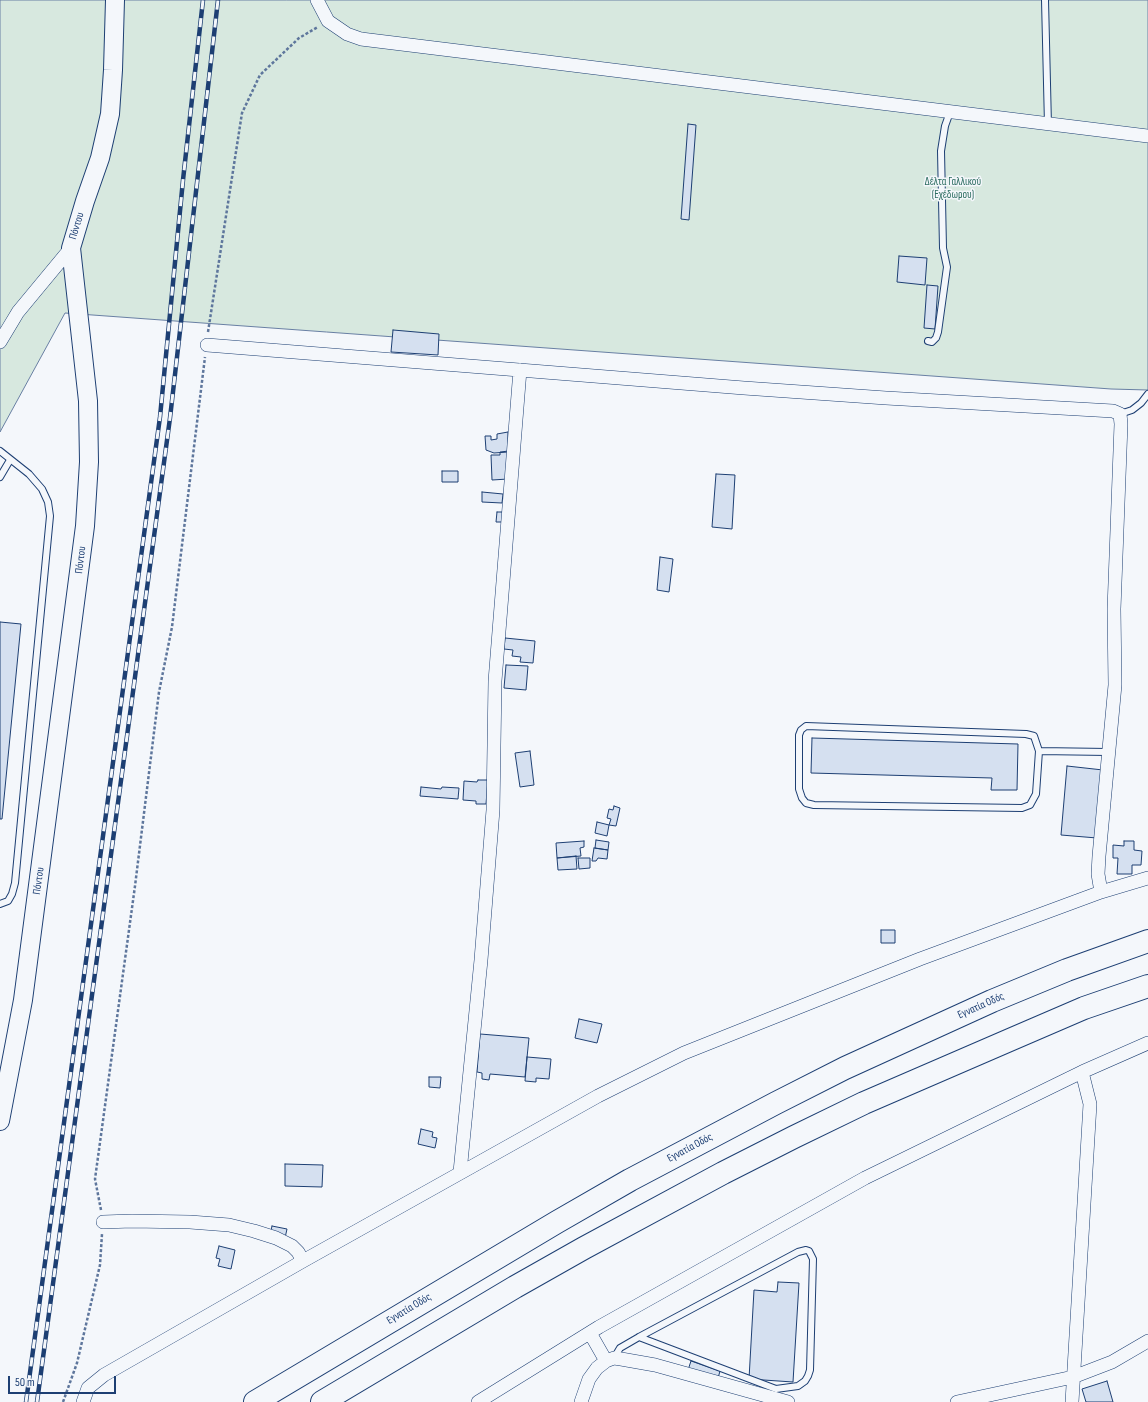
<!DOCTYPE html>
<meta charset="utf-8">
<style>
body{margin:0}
#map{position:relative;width:1148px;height:1402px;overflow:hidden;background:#f4f7fb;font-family:"Sofia Sans Condensed",sans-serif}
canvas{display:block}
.scale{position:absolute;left:8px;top:1376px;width:108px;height:18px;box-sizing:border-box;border:2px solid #1d3f73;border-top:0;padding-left:5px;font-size:12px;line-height:14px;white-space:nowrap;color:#1d3f73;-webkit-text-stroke:3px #f4f7fb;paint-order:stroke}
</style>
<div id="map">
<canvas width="1148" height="1402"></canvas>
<div class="scale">50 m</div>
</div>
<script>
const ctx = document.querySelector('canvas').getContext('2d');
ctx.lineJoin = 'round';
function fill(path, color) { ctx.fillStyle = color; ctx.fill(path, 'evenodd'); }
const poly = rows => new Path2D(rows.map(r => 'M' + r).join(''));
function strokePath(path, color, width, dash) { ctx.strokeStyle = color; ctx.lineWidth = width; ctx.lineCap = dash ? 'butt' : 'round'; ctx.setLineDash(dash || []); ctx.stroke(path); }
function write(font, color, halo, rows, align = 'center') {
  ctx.font = font + ' "Sofia Sans Condensed",sans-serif'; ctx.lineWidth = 3; ctx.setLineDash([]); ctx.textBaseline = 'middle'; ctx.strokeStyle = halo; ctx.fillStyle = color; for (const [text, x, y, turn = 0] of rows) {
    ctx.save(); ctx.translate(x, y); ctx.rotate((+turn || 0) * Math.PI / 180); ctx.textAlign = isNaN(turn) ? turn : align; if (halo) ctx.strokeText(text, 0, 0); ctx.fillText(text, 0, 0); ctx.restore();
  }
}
const green = poly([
 [0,0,1148,0,1148,390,1111,389,65,313,0,432,0,0]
]);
fill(green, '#d7e8df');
strokePath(green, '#687fa3', 1);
const building = poly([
 [688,124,696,125,689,220,681,219,688,124],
 [899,256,927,258,925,285,897,282,899,256],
 [927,285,938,286,935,329,924,328,927,285],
 [393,330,439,334,438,355,391,352,393,330],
 [508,432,508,452,494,453,486,450,485,436,491,436,491,440,497,439,497,434,508,432],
 [509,451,508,479,492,480,491,455,500,455,500,452,509,451],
 [442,471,458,471,458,482,442,482,442,471],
 [716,474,735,475,732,529,712,527,716,474],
 [482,492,503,494,502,503,482,502,482,492],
 [497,512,504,512,503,522,496,522,497,512],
 [660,557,673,559,669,592,657,590,660,557],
 [0,622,21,624,2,819,0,819,0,622],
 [505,638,535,641,533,663,520,662,521,657,512,656,513,650,504,649,505,638],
 [506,665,528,666,526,690,504,688,506,665],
 [812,738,1018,744,1017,790,991,790,992,778,811,773,812,738],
 [530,751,534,785,520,787,515,753,530,751],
 [1067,766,1103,770,1097,838,1061,835,1067,766],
 [478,780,488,780,486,804,476,804,476,801,463,800,464,781,477,782,478,780],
 [421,787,441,789,442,787,459,788,458,799,420,796,421,787],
 [614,806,620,808,616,826,609,825,611,819,607,818,609,809,613,810,614,806],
 [597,822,609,825,607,836,595,833,597,822],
 [596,840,609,842,608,850,595,848,596,840],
 [584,841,584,847,580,848,581,856,557,858,556,843,584,841],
 [1124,841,1134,841,1134,850,1142,851,1141,865,1132,865,1132,874,1117,874,1118,858,1113,858,1113,845,1124,846,1124,841],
 [594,848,608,850,607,859,598,858,596,861,592,861,594,848],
 [576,856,577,869,558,870,557,858,576,856],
 [578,858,590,858,590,868,579,869,578,858],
 [881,930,895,930,895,943,881,943,881,930],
 [579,1019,602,1024,597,1043,575,1038,579,1019],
 [480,1034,529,1038,525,1077,490,1074,489,1080,482,1079,482,1073,477,1072,480,1034],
 [527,1057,551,1059,549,1079,536,1078,536,1082,525,1081,527,1057],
 [429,1077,441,1077,440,1088,429,1087,429,1077],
 [421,1129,433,1132,432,1137,437,1138,435,1148,418,1144,421,1129],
 [285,1164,323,1165,322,1187,285,1186,285,1164],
 [272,1226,287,1229,285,1238,270,1235,272,1226],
 [219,1246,235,1250,231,1269,218,1266,220,1259,216,1258,219,1246],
 [778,1282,799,1283,793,1382,749,1379,754,1290,777,1292,778,1282],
 [691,1361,720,1371,717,1382,687,1373,691,1361],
 [1107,1381,1113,1402,1086,1402,1082,1389,1107,1381]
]);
fill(building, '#d5e0f0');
strokePath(building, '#1d3f73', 1);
const lane = poly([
 [1045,0,1048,125],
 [928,341,932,342,936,338,938,332,947,267,943,248,941,151,945,126,950,112],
 [1120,414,1132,410,1141,403,1148,394],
 [0,451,29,474,42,489,48,502,50,516,15,883,12,894,8,901,0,904],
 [0,477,10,460],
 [1039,751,1034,736,1026,734,806,726,801,730,799,735,799,789,802,798,806,803,814,805,1022,808,1030,805,1036,794,1039,751,1108,752],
 [614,1358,620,1348,639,1337,798,1252,806,1250,809,1251,813,1259,810,1370,808,1376,805,1381,798,1386,776,1389,639,1337]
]);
const street = poly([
 [317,0,328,21,347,34,361,39,1148,136],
 [0,342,18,312,71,248],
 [207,345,744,388,886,398,1113,411,1120,414,1121,424,1114,609,1115,685,1099,856,1098,874,1101,892],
 [460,1172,481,960,493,810,495,681,520,370],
 [103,1222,132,1221,190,1222,229,1225,254,1231,276,1238,292,1246,298,1252,303,1261],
 [590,1333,606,1361],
 [83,1402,88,1388,104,1375,303,1261,598,1096,684,1053,920,959,1101,892,1148,878],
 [478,1402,599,1327,865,1178,1082,1072,1148,1043],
 [581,1402,589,1379,597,1368,606,1361,614,1358,621,1359,655,1365,788,1402],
 [957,1402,1073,1377,1112,1362,1148,1341],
 [1072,1402,1090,1104,1082,1072]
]);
const secondary = poly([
 [0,1121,23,1000,85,526,89,462,88,401,71,248,85,201,100,158,110,114,113,70,115,0]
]);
const highway = poly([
 [255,1402,557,1222,630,1180,776,1103,845,1068,992,1001,1067,970,1148,941],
 [322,1402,515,1287,584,1248,723,1173,794,1137,864,1103,1012,1039,1084,1008,1148,986]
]);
strokePath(lane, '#1d3f73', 8);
strokePath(street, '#1d3f73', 14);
strokePath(secondary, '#1d3f73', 20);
strokePath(highway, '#1d3f73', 24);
strokePath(poly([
 [208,332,242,113,260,75,299,38,318,27],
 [101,1210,95,1179,135,886,159,692,172,627,205,357],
 [63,1402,77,1363,100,1265,102,1234]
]), '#5e769c', 2.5, [3, 2]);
strokePath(lane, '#f4f7fb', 6);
strokePath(street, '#f4f7fb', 13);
strokePath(secondary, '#f4f7fb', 18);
strokePath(highway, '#f4f7fb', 22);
const rail = poly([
 [26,1402,160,417,183,180,203,0],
 [37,1402,170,418,218,0]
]);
strokePath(rail, '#1d3f73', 4.5);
strokePath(rail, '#f4f7fb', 3, [9]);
write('11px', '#2c6c60', '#f4f7fb', [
 ["Δέλτα Γαλλικού",953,182],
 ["(Εχέδωρου)",953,195]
]);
write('11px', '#1d3f73', '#f4f7fb', [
 ["Πόντου",77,226,-73],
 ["Πόντου",81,560,-83],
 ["Πόντου",39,881,-82],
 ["Εγνατία Οδός",981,1006,-24],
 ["Εγνατία Οδός",690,1148,-28],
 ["Εγνατία Οδός",409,1309,-31]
]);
</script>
